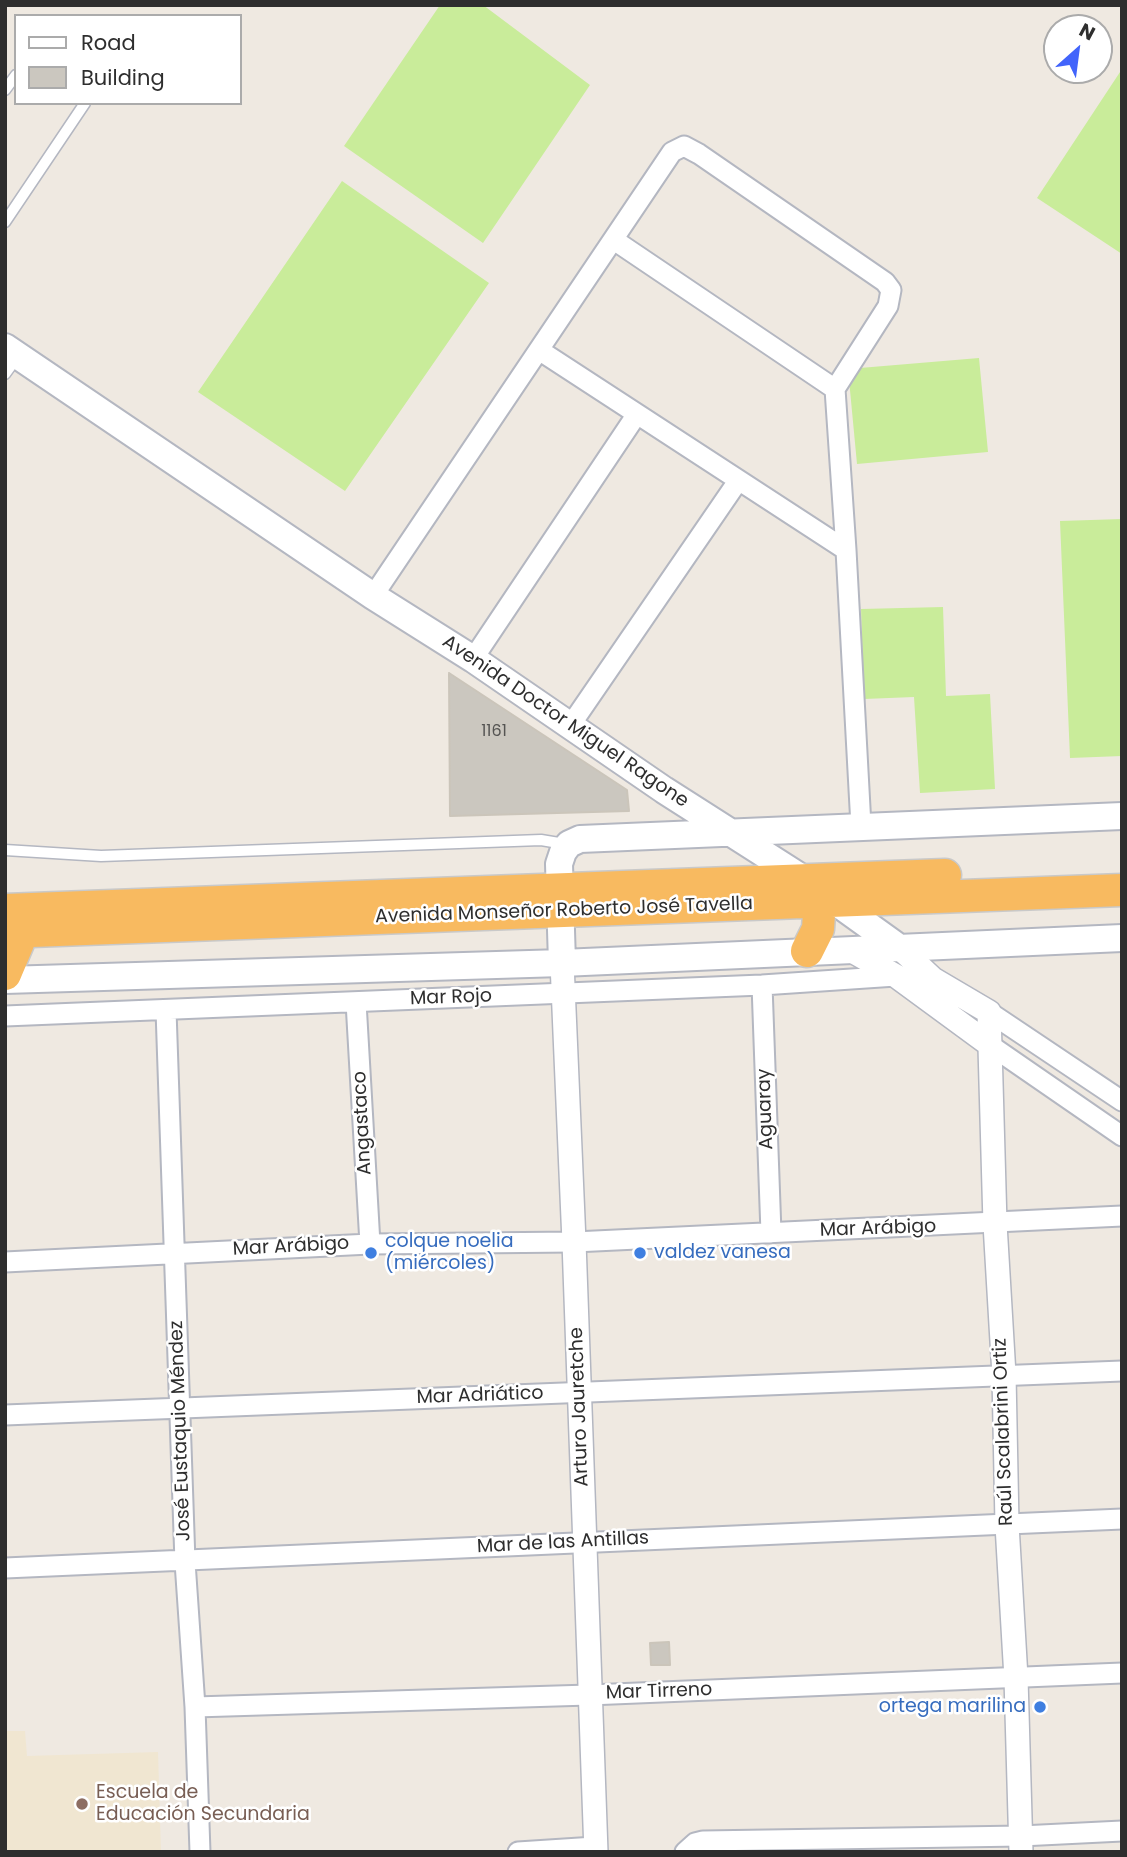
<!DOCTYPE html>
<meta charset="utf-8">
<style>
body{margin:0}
#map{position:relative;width:1127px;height:1857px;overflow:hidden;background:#efe9e1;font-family:Poppins,sans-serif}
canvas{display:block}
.frame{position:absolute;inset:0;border:7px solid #2e2e2e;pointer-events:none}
.legend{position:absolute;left:14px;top:14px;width:228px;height:91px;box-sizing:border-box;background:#fff;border:2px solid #ababab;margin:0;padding:9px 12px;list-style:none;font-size:21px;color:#2e2e2e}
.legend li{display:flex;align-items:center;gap:14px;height:35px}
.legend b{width:35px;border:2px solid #ababab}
.north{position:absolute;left:1043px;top:14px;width:70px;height:70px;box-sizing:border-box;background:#fff;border:2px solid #ababab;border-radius:50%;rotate:28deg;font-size:19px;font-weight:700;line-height:28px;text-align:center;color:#2e2e2e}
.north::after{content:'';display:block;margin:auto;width:24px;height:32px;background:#4264fb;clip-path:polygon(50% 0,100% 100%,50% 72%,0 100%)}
</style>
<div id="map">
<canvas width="1127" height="1857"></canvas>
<div class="frame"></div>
<ul class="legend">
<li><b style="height:9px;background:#fff"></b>Road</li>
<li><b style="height:19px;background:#cbc7bf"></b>Building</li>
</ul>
<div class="north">N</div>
</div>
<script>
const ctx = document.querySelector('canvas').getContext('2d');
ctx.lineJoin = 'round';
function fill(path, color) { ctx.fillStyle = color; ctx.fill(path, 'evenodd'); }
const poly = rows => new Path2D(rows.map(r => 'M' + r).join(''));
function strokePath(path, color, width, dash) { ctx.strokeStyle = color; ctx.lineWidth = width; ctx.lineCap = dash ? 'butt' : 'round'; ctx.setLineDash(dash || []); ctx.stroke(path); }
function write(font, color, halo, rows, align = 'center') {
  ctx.font = font + ' Poppins,sans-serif'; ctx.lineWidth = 5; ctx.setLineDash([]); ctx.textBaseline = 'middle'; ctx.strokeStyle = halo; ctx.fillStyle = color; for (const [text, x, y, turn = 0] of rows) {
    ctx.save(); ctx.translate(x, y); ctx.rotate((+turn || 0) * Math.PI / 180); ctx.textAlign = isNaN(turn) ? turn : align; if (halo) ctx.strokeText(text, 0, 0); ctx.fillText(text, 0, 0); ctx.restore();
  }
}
fill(poly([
 [5,1731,25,1731,27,1756,158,1752,161,1852,5,1852]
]), '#f0e6d1');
fill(poly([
 [440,5,483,5,590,85,483,243,344,146],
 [1122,69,1122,254,1037,198],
 [342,181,489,283,345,491,198,392],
 [979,358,988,452,857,464,848,369],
 [1122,519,1122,756,1070,758,1060,521],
 [943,607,946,696,990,694,995,789,920,793,914,697,864,699,861,609]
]), '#c9ec9a');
const building = poly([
 [449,673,627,790,629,811,450,816,449,673],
 [669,1642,670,1665,651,1665,650,1643,669,1642]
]);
fill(building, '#cbc7bf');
strokePath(building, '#cbc5ba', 2);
const service = poly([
 [5,90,16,75],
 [5,222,85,103],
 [5,374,18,356],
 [5,850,101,856,541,840,565,844]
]);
const minor = poly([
 [614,240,835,389],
 [539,350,846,550],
 [373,596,672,152,684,146,699,154,885,282,891,290,888,306,835,389,846,550,861,826],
 [473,659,637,414],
 [570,726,738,481],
 [762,985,771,1233],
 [356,1002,370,1244],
 [166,1010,185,1562,195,1707,200,1852],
 [989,1012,1122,1101],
 [5,1016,762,985,896,976],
 [990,1045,1122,1136],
 [5,1262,370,1244,574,1242,1122,1216],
 [5,1415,1122,1371],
 [5,1568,1122,1519],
 [195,1707,589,1695,1122,1673],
 [518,1852,595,1847],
 [685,1852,695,1843,703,1841,1021,1836,1122,1831]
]);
const tertiary = poly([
 [901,949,933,979,989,1012,995,1224,1004,1375,1007,1525,1016,1678,1021,1852],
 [852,951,896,976,990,1045],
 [562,963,574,1242,596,1852]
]);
const secondary = poly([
 [5,347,373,596,473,659,664,790,805,880,901,949],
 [562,963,559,864,563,852,569,844,580,839,1122,816],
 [5,980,562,963,1122,938]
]);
const trunk = poly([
 [807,884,816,902,819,913,818,929,807,951],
 [5,910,945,875],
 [5,932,1122,890],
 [5,974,23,931]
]);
strokePath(service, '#b4b7c1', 13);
strokePath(minor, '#b4b7c1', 23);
strokePath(tertiary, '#b4b7c1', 26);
strokePath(secondary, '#b4b7c1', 30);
strokePath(trunk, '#c9c9c9', 35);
strokePath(service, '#fff', 10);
strokePath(minor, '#fff', 19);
strokePath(tertiary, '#fff', 23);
strokePath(secondary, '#fff', 26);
strokePath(trunk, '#f8ba60', 32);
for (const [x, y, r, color] of [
 [371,1253,7,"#3f7fe0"],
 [640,1253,7,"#3f7fe0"],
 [1040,1707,7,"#3f7fe0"],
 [82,1804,7,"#8d6e63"]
]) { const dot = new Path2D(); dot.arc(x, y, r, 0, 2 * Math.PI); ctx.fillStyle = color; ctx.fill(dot); strokePath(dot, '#fff', 2.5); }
write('16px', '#555452', null, [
 ["1161",494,732]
]);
write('19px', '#2e2e2e', '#fff', [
 ["Avenida Doctor Miguel Ragone",565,722,34],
 ["Avenida Monseñor Roberto José Tavella",564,911,-2],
 ["Mar Rojo",451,998,-2],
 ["Aguaray",766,1109,-92],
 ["Angastaco",363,1123,-93],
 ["Mar Arábigo",878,1229,-2],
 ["Mar Arábigo",291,1247,-3],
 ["Mar Adriático",480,1396,-2],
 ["Arturo Jauretche",580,1407,-92],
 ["José Eustaquio Méndez",181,1431,-92],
 ["Raúl Scalabrini Ortiz",1004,1432,-92],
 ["Mar de las Antillas",563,1543,-3],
 ["Mar Tirreno",659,1692,-2]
]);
write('19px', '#366cbe', '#fff', [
 ["colque noelia",385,1242],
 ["(miércoles)",385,1264],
 ["valdez vanesa",654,1253],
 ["ortega marilina",1026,1707,"right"]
], 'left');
write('19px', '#785e54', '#fff', [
 ["Escuela de",96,1793],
 ["Educación Secundaria",96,1815]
], 'left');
</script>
